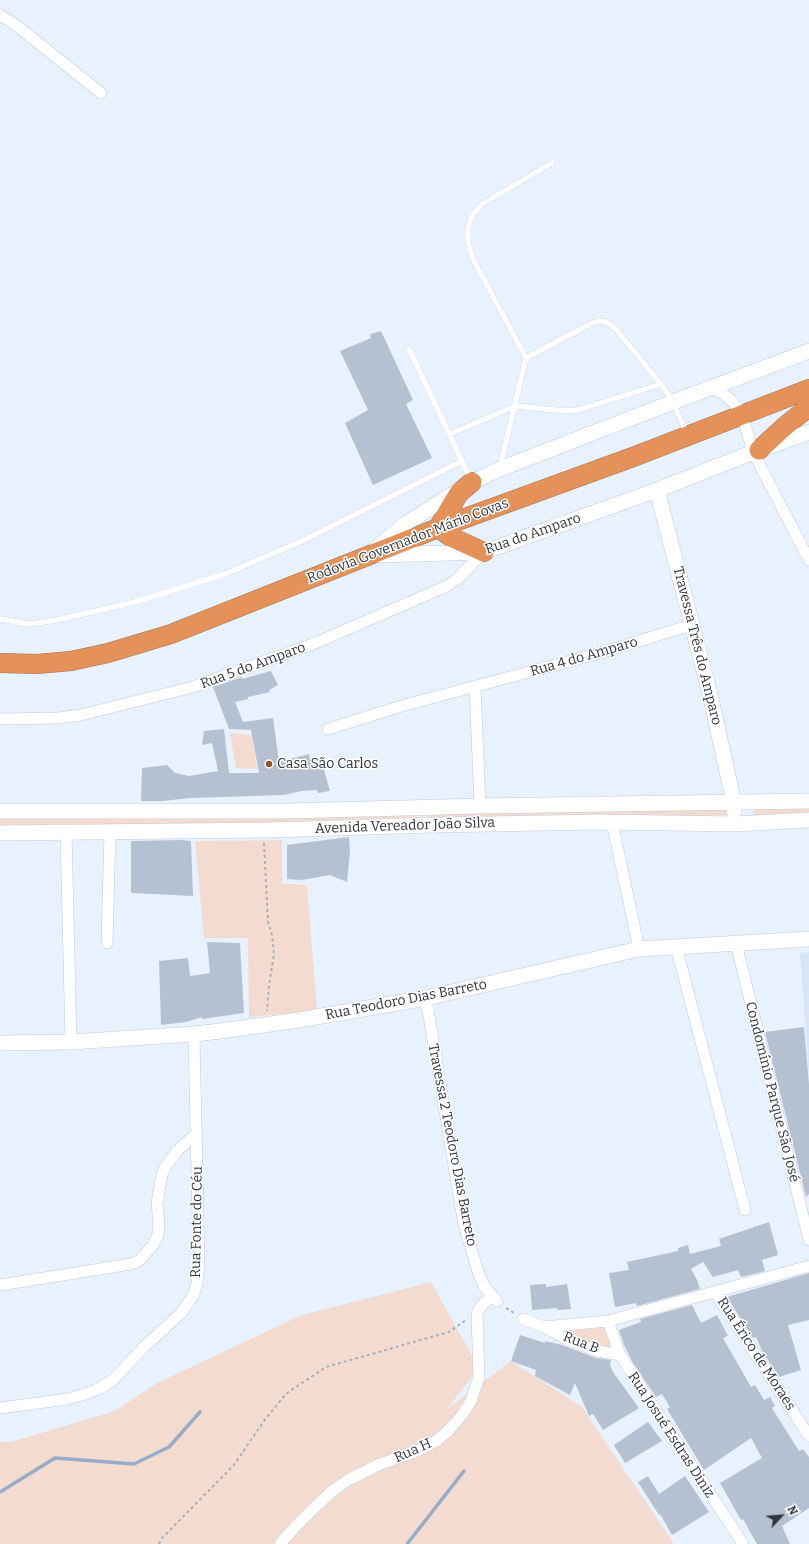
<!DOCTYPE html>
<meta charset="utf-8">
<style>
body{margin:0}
#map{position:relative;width:809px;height:1544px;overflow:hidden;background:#e8f2fe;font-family:Bitter,serif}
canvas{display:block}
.north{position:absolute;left:761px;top:1496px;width:40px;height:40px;-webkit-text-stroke:3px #fff;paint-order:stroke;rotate:64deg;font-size:11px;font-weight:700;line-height:16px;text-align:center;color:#31363c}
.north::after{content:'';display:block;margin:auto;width:14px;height:18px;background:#31363c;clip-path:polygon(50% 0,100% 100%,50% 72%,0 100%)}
</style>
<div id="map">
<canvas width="809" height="1544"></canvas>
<div class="north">N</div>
</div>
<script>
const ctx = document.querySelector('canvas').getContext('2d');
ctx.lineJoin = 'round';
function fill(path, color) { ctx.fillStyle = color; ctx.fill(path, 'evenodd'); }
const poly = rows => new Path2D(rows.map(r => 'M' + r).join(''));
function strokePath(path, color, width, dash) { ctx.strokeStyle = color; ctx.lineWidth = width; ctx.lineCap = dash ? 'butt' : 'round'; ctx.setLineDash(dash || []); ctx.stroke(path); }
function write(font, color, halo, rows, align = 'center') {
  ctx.font = font + ' Bitter,serif'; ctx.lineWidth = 3; ctx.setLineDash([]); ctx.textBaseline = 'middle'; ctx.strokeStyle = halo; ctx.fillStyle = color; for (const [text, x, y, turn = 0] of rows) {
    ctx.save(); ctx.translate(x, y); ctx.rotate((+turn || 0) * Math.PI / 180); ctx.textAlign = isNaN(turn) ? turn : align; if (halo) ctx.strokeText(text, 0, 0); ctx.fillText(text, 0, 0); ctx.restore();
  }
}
fill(poly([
 [809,952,809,1077,800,953]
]), '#d8e5f7');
fill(poly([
 [230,733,252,735,257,769,236,768],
 [740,803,738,815,428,820,429,806],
 [755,803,809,803,809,815,753,815],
 [416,806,417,822,0,825,0,814],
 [282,840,282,884,307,885,317,1011,249,1017,248,938,204,938,195,841],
 [431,1282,479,1368,447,1409,511,1361,582,1407,674,1544,281,1544,362,1474,321,1502,280,1544,0,1544,0,1442,11,1442,115,1411,157,1383,302,1315],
 [605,1326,614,1354,555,1329]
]), '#f3dccf');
strokePath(poly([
 [0,1492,55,1458,134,1464,169,1447,200,1412],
 [407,1544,464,1471]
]), '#97acc8', 3.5);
fill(poly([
 [381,331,413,400,406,404,432,458,373,485,345,423,368,410,340,351,371,338,370,334],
 [271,671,278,685,269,690,270,692,248,697,248,699,235,702,243,722,273,718,279,762,309,754,310,760,321,760,330,791,318,793,317,790,301,791,284,795,190,798,163,801,141,801,142,768,167,765,175,773,189,776,218,771,212,743,202,745,204,731,224,729,229,773,259,773,251,730,229,729,213,687,242,677,242,679],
 [349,837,350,851,347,882,330,875,302,880,287,879,287,845],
 [181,840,191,841,193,896,131,893,131,841],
 [207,942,240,943,244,1013,202,1019,202,1017,186,1022,161,1025,159,961,188,958,190,976,210,973],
 [804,1027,809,1084,809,1194,806,1197,765,1032],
 [769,1222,778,1255,762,1260,765,1271,741,1277,738,1270,713,1277,703,1262,691,1269,697,1280,700,1289,637,1306,636,1303,615,1307,609,1273,629,1270,627,1262,678,1251,678,1248,688,1245,690,1254,721,1246,719,1239],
 [809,1273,809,1320,788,1325,801,1370,779,1377,762,1351,756,1337,753,1338,727,1297],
 [546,1284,546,1287,567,1284,571,1309,557,1310,557,1308,532,1310,530,1285],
 [692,1305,701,1323,717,1315,728,1336,723,1338,751,1387,755,1385,764,1400,770,1397,775,1406,772,1408,799,1451,803,1449,809,1457,809,1508,782,1526,790,1544,757,1544,743,1519,741,1520,720,1483,762,1458,751,1438,704,1470,667,1409,670,1407,662,1394,656,1397,632,1361,624,1345,619,1330,641,1322,640,1319],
 [520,1335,545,1343,545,1341,562,1345,596,1358,611,1360,610,1365,613,1372,639,1408,603,1430,593,1414,589,1416,575,1383,570,1395,535,1376,536,1370,511,1361],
 [648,1422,662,1441,625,1463,614,1445],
 [648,1476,659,1494,685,1476,709,1512,672,1535,660,1514,659,1515,638,1482]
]), '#b5c1d0');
const lane = poly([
 [409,349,471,480],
 [526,358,590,324,598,321,606,322,615,328,661,384,673,402,687,434],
 [450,434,515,406,565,411,578,410,661,384],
 [500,467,526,358,473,259,468,242,468,227,473,214,482,204,552,163],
 [0,619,29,624,57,620,135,602,225,574,302,541,462,461]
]);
const street = poly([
 [0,15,17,26,101,93],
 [711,387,723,394,732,401,742,414,753,452,809,560],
 [475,687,480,806],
 [0,719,58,718,81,715,193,687,313,644,447,586,456,580,484,552],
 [328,729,405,705,600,653,691,625],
 [612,822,639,949],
 [66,831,71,1042],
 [107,943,110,832],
 [736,943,809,1240],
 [676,946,745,1210],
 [426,998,464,1225,479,1275,485,1288,497,1301],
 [0,1285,131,1264,140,1260,153,1245,158,1235,159,1225,157,1203,162,1174,166,1166,178,1150,197,1133],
 [715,1292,809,1436],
 [523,1319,544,1327,608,1321,809,1266],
 [608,1321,620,1355,743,1544],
 [544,1327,568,1340,598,1351,620,1355],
 [0,1408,67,1399,86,1394,100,1388,113,1380,145,1346,181,1313,193,1296,197,1283,199,1265,194,1034],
 [280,1544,295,1527,314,1508,332,1491,348,1480,378,1465,422,1449,436,1441,449,1430,462,1415,471,1401,479,1377,477,1314,479,1309,483,1304,492,1297]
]);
const secondary = poly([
 [657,490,710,694,734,803,734,811],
 [376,549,405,524,472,482,500,469,673,402,809,351],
 [378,555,484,552,657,490,759,450,809,432],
 [0,811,288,811,480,806,809,801],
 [0,833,271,830,432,825,601,822,735,824,809,820],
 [0,1043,71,1042,194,1034,221,1031,299,1020,426,998,639,949,809,939]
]);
const highway = poly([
 [759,450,785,426,809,407],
 [472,482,459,493,438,528,451,537,484,552],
 [0,663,37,664,71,661,108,653,171,634,438,528,633,457,809,389]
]);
strokePath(lane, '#bfcada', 6);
strokePath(street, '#bfcada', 12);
strokePath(secondary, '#bfcada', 16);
strokePath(highway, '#a57150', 20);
strokePath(poly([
 [264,843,268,922,272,935,274,954,269,986,267,1011],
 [506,1308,514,1313],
 [159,1544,162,1538,234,1465,266,1418,287,1393,326,1367,449,1332,466,1320]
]), '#a7b0ba', 2, [3, 3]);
strokePath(lane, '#fff', 5.5);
strokePath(street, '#fff', 11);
strokePath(secondary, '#fff', 15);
strokePath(highway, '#e4915a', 19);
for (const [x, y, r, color] of [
 [269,764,4,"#955222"]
]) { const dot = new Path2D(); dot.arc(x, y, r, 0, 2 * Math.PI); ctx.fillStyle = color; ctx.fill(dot); strokePath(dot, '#fff', 1.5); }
write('14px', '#31363c', '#fff', [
 ["Rua do Amparo",533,534,-19],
 ["Rodovia Governador Mário Covas",408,541,-21],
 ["Travessa Três do Amparo",697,646,76],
 ["Rua 4 do Amparo",584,657,-16],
 ["Rua 5 do Amparo",253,666,-20],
 ["Avenida Vereador João Silva",405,826,-2],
 ["Rua Teodoro Dias Barreto",406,1000,-11],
 ["Condomínio Parque São José",772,1092,76],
 ["Travessa 2 Teodoro Dias Barreto",452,1145,79],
 ["Rua Fonte do Céu",197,1222,-89],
 ["Rua B",581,1343,21],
 ["Rua Érico de Moraes",756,1354,57],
 ["Rua Josué Esdras Diniz",671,1435,57],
 ["Rua H",413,1451,-24]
]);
write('14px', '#31363c', '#fff', [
 ["Casa São Carlos",277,764]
], 'left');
</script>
